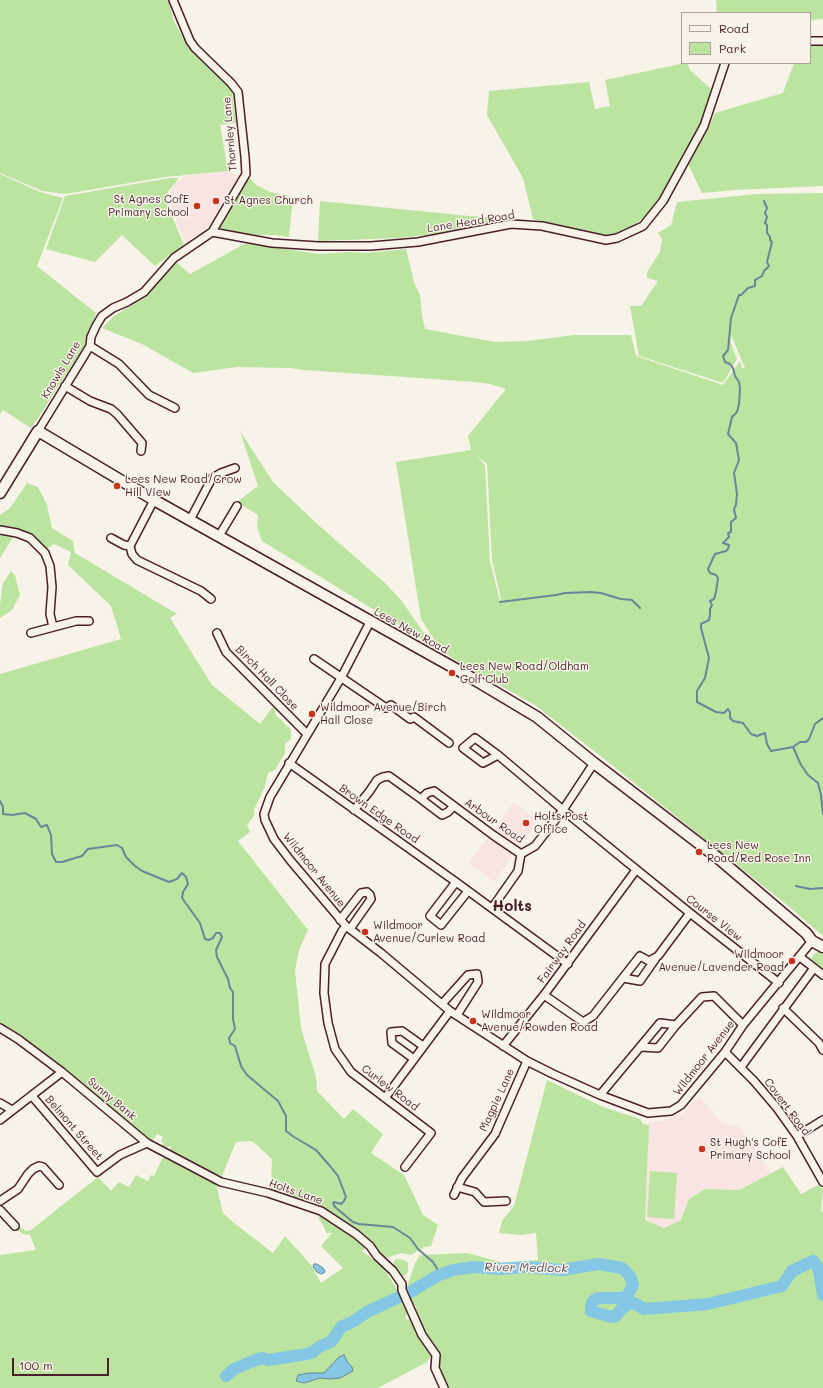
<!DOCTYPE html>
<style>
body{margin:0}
#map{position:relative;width:823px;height:1388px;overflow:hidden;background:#f7f3e8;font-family:Mali,sans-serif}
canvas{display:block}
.legend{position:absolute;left:681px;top:12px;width:130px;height:52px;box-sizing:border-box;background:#f7f3e8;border:1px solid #b29e9c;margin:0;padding:5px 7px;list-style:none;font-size:12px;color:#4a1f2b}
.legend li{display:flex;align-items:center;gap:8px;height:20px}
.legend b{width:20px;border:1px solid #b29e9c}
.scale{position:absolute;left:12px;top:1358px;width:97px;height:18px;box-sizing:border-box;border:2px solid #4a1f2b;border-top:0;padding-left:5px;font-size:12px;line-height:14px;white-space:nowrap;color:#4a1f2b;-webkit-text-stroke:3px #f7f3e8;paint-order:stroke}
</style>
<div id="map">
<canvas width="823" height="1388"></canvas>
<ul class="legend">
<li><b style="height:5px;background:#f7f3e8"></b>Road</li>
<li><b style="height:11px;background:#bbe4a0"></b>Park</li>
</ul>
<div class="scale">100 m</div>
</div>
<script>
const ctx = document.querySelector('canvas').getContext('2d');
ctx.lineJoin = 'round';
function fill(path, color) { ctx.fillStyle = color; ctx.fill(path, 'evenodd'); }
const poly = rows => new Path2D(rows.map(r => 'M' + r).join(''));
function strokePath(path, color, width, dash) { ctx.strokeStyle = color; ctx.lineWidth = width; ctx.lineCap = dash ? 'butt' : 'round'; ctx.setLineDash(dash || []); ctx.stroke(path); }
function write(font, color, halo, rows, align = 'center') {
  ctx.font = font + ' Mali,sans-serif'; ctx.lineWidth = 3; ctx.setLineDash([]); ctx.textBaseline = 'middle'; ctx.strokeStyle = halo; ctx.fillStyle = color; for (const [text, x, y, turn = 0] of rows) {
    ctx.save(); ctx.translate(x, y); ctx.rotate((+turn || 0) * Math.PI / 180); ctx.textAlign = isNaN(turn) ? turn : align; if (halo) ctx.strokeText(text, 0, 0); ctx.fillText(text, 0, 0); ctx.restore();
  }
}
fill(poly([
 [228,171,241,178,218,215,207,227,191,238,186,245,167,197,175,184,185,176],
 [514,802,538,821,494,882,469,863],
 [699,1096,722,1123,739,1126,772,1173,738,1190,705,1189,689,1199,681,1220,664,1228,645,1220,649,1122,663,1121,683,1113]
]), '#f8e4e2');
fill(poly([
 [0,0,168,0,174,21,187,46,231,86,236,123,220,125,228,171,165,177,65,194,42,191,0,173],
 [716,0,823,0,823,19,810,20,810,13,717,13],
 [810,44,823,44,823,186,735,190,702,193,688,164,708,129,715,113,783,93,794,63,810,63],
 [685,63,687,63,690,70,712,90,696,134,653,211,630,228,620,233,602,236,533,219,523,178,487,115,489,91,589,82,595,109,610,106,605,80],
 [0,174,40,192,63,198,37,266,96,313,86,344,38,418,31,428,3,410,0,414],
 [248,176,256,185,270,192,293,197,289,237,274,235,249,235,219,228],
 [170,178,179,178,164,197,184,245,155,266,122,235,95,262,46,249,65,196],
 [823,193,823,936,787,905,603,758,535,705,463,665,441,650,421,619,396,462,471,450,468,436,506,389,490,384,475,382,305,370,289,368,237,367,193,373,144,345,102,328,114,316,140,300,152,289,162,278,170,266,175,261,190,274,246,243,319,254,350,252,366,253,406,249,414,282,420,295,422,315,425,329,495,342,528,341,575,335,631,335,636,356,723,385,740,361,742,368,745,368,731,335,731,343,737,359,723,383,639,356,630,306,641,306,658,281,647,278,647,272,660,252,662,239,658,233,671,225,677,202,757,194],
 [475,454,487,464,492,560,501,599,500,601,490,561,485,465],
 [320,201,469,216,529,220,492,223,442,233,399,238,318,241],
 [240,431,273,482,315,522,385,583,401,600,433,646,262,541,257,527,258,515,237,502,258,486],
 [27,483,38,487,47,505,52,528,73,541,75,553,177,614,170,618,212,685,260,724,274,705,276,715,291,730,291,739,285,744,285,753,275,770,268,773,265,786,254,810,254,816,247,825,250,832,238,841,308,930,299,950,295,971,301,1028,316,1077,317,1091,344,1119,353,1109,383,1134,371,1153,404,1175,423,1215,438,1225,431,1246,424,1247,411,1255,401,1253,386,1258,380,1256,368,1238,326,1210,271,1191,272,1159,252,1141,236,1142,222,1176,217,1174,212,1176,169,1152,171,1147,169,1146,166,1150,161,1148,164,1143,161,1142,163,1137,157,1134,152,1142,60,1067,0,1025,0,674,121,639,111,606,68,565,71,552,54,544,41,553,31,542,15,534,0,558,0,515,10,508],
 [11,571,15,575,20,595,12,610,0,618,0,604,3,583],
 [819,952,823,955,823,970,811,959,815,953],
 [547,1080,603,1107,640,1119,643,1124,649,1125,645,1220,664,1228,681,1220,689,1199,705,1189,739,1190,783,1167,801,1194,818,1185,823,1189,821,1211,823,1212,823,1388,451,1388,448,1387,444,1378,439,1366,439,1354,437,1349,433,1353,427,1362,378,1388,0,1388,0,1255,36,1250,30,1235,23,1234,16,1229,18,1226,26,1231,31,1230,98,1177,111,1191,119,1182,129,1187,136,1175,148,1181,151,1175,154,1176,164,1155,216,1184,223,1213,234,1223,273,1253,285,1236,311,1265,321,1283,343,1268,321,1246,332,1233,326,1233,325,1229,318,1217,324,1215,367,1246,362,1251,383,1267,398,1291,404,1306,406,1307,407,1311,406,1320,410,1318,415,1329,423,1325,418,1320,416,1306,412,1305,406,1290,415,1263,420,1255,467,1253,504,1263,538,1260,536,1233,521,1235,499,1233,502,1221,514,1206],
 [650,1171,677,1173,674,1219,647,1217],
 [396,1259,405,1260,408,1263,408,1272,405,1276,401,1276,394,1269,394,1261]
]), '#bbe4a0');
const water = poly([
 [314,1264,317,1264,323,1268,325,1271,324,1273,321,1274,317,1272,313,1267,314,1264],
 [344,1355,348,1363,352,1367,353,1371,349,1373,340,1378,329,1379,320,1378,304,1383,296,1381,298,1375,309,1373,324,1373,339,1357,344,1355]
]);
fill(water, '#83c7e4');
strokePath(water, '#6c849a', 1);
strokePath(poly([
 [764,201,767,208,765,213,767,217,765,223,767,225,767,233,770,237,770,240,772,242,767,262,769,266,764,271,762,276,755,280,755,286,748,288,741,295,739,295,731,318,728,350,723,356,725,362,730,364,733,368,735,376,739,382,740,389,739,404,737,412,732,417,728,434,736,443,739,460,734,473,737,494,736,505,734,509,736,518,731,522,731,532,728,533,729,537,723,543,729,545,728,549,726,551,715,554,708,569,710,573,716,575,718,578,716,592,714,599,710,601,712,605,710,609,710,615,709,620,701,624,701,628,709,658,705,678,697,691,697,702,716,712,724,713,728,709,730,712,730,718,733,721,743,723,751,734,757,736,765,733,767,744,771,751,793,747,800,742,806,742,809,739,815,724,823,718],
 [500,602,556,595,565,593,591,592,601,593,621,599,632,600,640,608],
 [793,747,801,765,808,775,818,783,821,795,823,814],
 [0,801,3,807,3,814,12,815,25,813,36,819,41,827,47,825,51,835,52,854,56,862,62,862,82,856,88,849,117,845,122,848,126,857,135,866,142,871,169,882,177,879,182,873,186,877,188,884,183,892,182,898,200,923,205,939,209,940,213,938,216,933,220,933,222,937,216,950,217,957,228,979,230,988,233,992,233,1019,235,1029,229,1038,230,1043,235,1046,241,1066,247,1075,278,1101,286,1116,286,1131,294,1137,316,1150,330,1166,338,1176,346,1197,344,1201,341,1204,334,1202,333,1203,335,1207,353,1222,359,1224,393,1227,410,1238,418,1249,433,1262,441,1275],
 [796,886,810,889,823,888]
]), '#6c849a', 2);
strokePath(poly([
 [226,1376,234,1369,258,1359,263,1358,268,1360,307,1354,313,1352,319,1347,332,1341,341,1327,354,1321,367,1312,412,1291,437,1276,453,1270,474,1267,499,1269,527,1267,562,1270,598,1264,622,1268,630,1276,633,1285,627,1296,622,1298,598,1298,593,1301,591,1307,591,1311,611,1317,616,1316,621,1309,629,1304,634,1303,644,1309,708,1304,782,1286,792,1271,813,1261,817,1266,819,1271,823,1295]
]), '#83c7e4', 12);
const street = poly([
 [810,41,823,41],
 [212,232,272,243,318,246,371,246,418,242,511,224,542,226,606,240,617,238,643,226,663,201,704,126,725,63],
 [90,346,119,364,149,395,175,408],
 [65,386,90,401,111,409,117,414,142,443,141,451],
 [38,431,90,346,91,337,96,326,102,316,113,308,127,302,144,292,174,258,212,232,246,174,245,157,238,92,231,83,195,48,190,41,173,0],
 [154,500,130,546,132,554,137,560,201,591,211,599],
 [190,520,212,478,221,473,235,468],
 [0,530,17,533,30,538,45,553,50,566,52,587,50,614,53,627],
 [219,536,237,506],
 [111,538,124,545,130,546],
 [370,622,341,678,270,797,264,814,265,820,274,839,290,860,346,926,381,953,450,1011,527,1061,553,1074,600,1095,648,1113,671,1111,681,1105,725,1052,743,1025,812,941],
 [31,633,76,621,89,621],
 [217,633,226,652,307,734],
 [314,659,386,708,391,705,410,719,414,717,449,743],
 [498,755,483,763,463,748,475,738,498,755,563,810,690,913,779,983],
 [289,763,456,882,568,964],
 [421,799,442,815,448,812,454,806],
 [354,810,369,792,377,780,383,777,389,776,421,799,427,793,434,791,493,835,521,854],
 [456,882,430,916,441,925,468,891],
 [492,908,518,871,521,854,535,846,563,810,594,763],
 [340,920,361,893,367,892,370,895,371,899,350,929],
 [346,926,342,931,325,964,324,993,328,1023,335,1049,351,1072,431,1133,405,1167],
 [800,957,823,975],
 [623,978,640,981,656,958],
 [544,995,583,1022,593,1016,640,956,649,961,658,956,690,913],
 [442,1004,468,975,477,974,478,982,457,1015],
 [783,1008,819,1043,823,1050],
 [0,1028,18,1039,62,1072,147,1143,221,1182,268,1193,321,1211,356,1234,370,1246,377,1256,393,1271,402,1284,402,1290,422,1335,436,1355,435,1368,444,1388],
 [503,1046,544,995,636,870],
 [641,1047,658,1048,676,1025],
 [725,1052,754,1081,777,1108,797,1136,823,1182],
 [414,1059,392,1043,391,1032,402,1031,423,1046],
 [741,1067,814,968],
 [600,1095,660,1023,676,1025,702,997,714,996,743,1025],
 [32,1096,97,1172,120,1155,147,1143],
 [385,1098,450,1011],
 [0,1103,12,1110],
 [0,1120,62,1072],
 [797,1136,823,1120],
 [457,1187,475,1192,484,1202,506,1201],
 [454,1195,462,1178,495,1134,527,1061],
 [0,1201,18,1189,28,1174,33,1169,39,1166,43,1167,59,1185],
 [0,1210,15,1226]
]);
const secondary = poly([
 [0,493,38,431,154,500,465,674,537,717,594,763,718,858,806,933,812,941,823,947]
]);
strokePath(street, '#4a1f2b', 10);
strokePath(secondary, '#4a1f2b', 13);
strokePath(street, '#f7f3e8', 7);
strokePath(secondary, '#f7f3e8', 10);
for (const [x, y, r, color] of [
 [216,201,4,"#c8321e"],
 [197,206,4,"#c8321e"],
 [117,486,4,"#c8321e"],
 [452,673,4,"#c8321e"],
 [312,714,4,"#c8321e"],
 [526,823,4,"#c8321e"],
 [699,852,4,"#c8321e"],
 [365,932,4,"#c8321e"],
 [792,961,4,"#c8321e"],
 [473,1021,4,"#c8321e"],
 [702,1149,4,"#c8321e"]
]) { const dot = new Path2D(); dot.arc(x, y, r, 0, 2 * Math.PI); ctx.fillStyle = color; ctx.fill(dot); strokePath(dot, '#f7f3e8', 1.5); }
write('11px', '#4a1f2b', '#f7f3e8', [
 ["Thornley Lane",230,134,-95],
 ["Lane Head Road",471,222,-9],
 ["Knowls Lane",61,370,-59],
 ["Lees New Road",411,631,29],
 ["Birch Hall Close",267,678,46],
 ["Brown Edge Road",379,814,35],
 ["Arbour Road",494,821,35],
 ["Wildmoor Avenue",314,870,51],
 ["Course View",714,918,38],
 ["Fairway Road",562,952,-54],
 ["Wildmoor Avenue",704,1058,-52],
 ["Curlew Road",390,1088,37],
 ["Sunny Bank",112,1099,40],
 ["Magpie Lane",497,1100,-65],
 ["Covert Road",787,1107,53],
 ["Belmont Street",74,1128,49],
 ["Holts Lane",296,1192,19]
]);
write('11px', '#4a1f2b', '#f7f3e8', [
 ["St Agnes CofE",189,200,"right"],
 ["Primary School",189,213,"right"],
 ["St Agnes Church",224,201],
 ["Lees New Road/Crow",125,480],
 ["Hill View",125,493],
 ["Lees New Road/Oldham",460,667],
 ["Golf Club",460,680],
 ["Wildmoor Avenue/Birch",320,708],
 ["Hall Close",320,721],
 ["Holts Post",534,817],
 ["Office",534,830],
 ["Lees New",707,846],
 ["Road/Red Rose Inn",707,859],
 ["Wildmoor",373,926],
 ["Avenue/Curlew Road",373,939],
 ["Wildmoor",784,955,"right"],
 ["Avenue/Lavender Road",784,968,"right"],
 ["Wildmoor",481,1015],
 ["Avenue/Rowden Road",481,1028],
 ["St Hugh's CofE",710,1143],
 ["Primary School",710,1156]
], 'left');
write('italic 12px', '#5b5162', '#f7f3e8', [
 ["River Medlock",526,1268,1]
]);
write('bold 15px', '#4a1f2b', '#f7f3e8', [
 ["Holts",512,906]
]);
</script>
